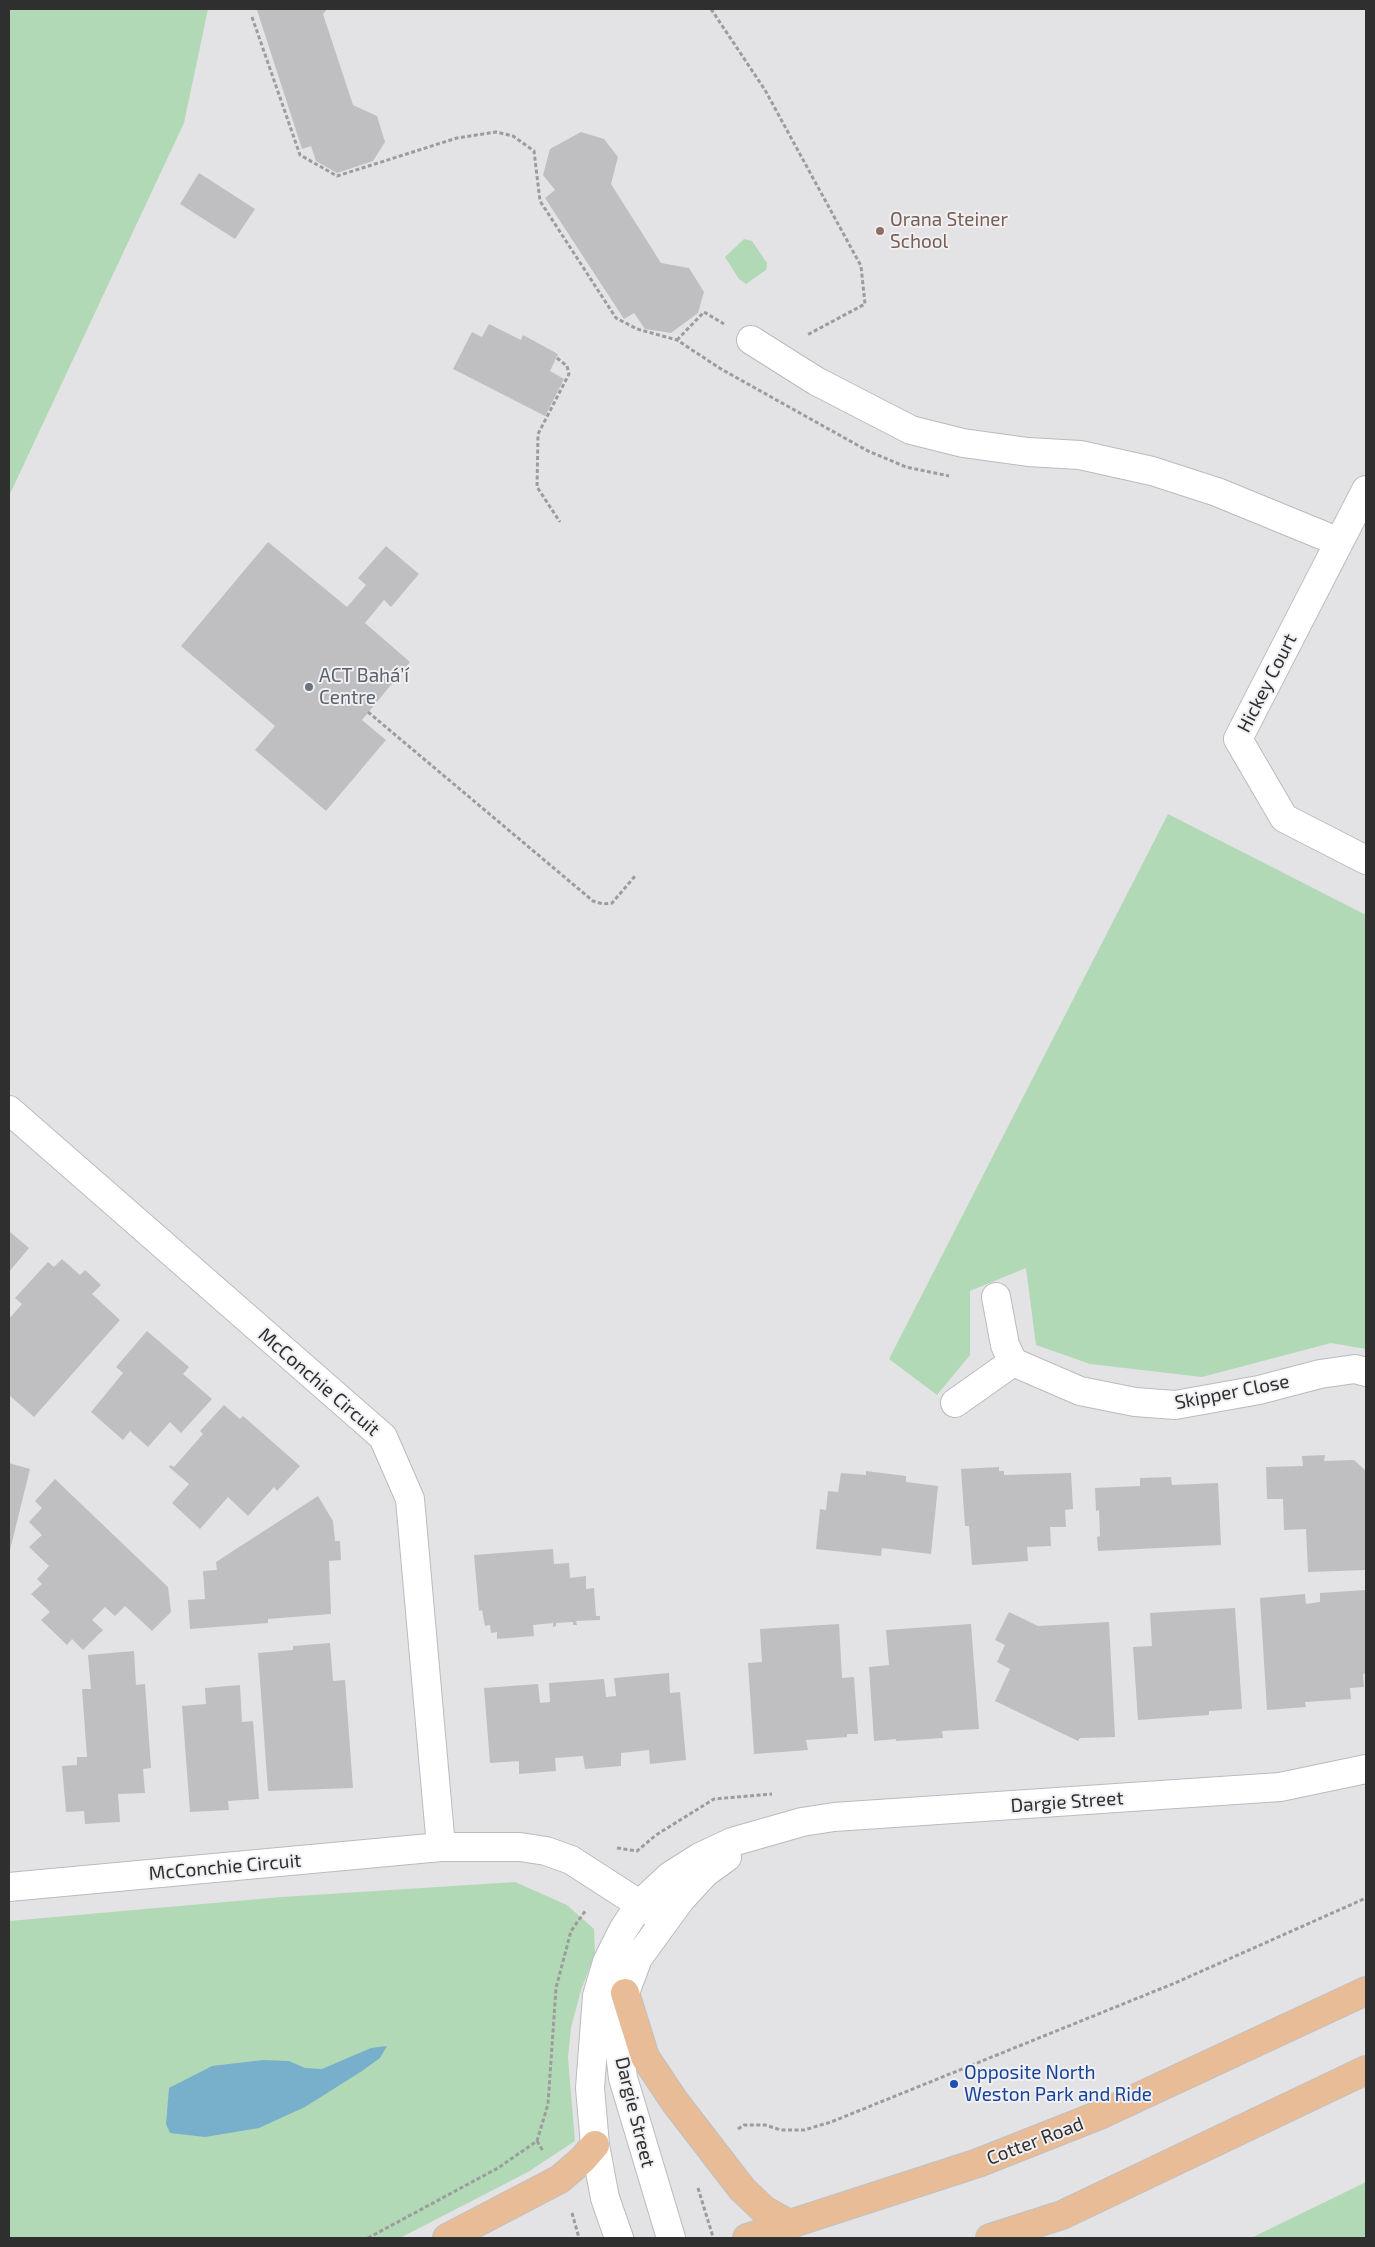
<!DOCTYPE html>
<meta charset="utf-8">
<style>
body{margin:0}
#map{position:relative;width:1375px;height:2247px;overflow:hidden;background:#e3e3e6;font-family:"Exo 2",sans-serif}
canvas{display:block}
.frame{position:absolute;inset:0;border:10px solid #2f2f30;pointer-events:none}
</style>
<div id="map">
<canvas width="1375" height="2247"></canvas>
<div class="frame"></div>
</div>
<script>
const ctx = document.querySelector('canvas').getContext('2d');
ctx.lineJoin = 'round';
function fill(path, color) { ctx.fillStyle = color; ctx.fill(path, 'evenodd'); }
const poly = rows => new Path2D(rows.map(r => 'M' + r).join(''));
function strokePath(path, color, width, dash) { ctx.strokeStyle = color; ctx.lineWidth = width; ctx.lineCap = dash ? 'butt' : 'round'; ctx.setLineDash(dash || []); ctx.stroke(path); }
function write(font, color, halo, rows, align = 'center') {
  ctx.font = font + ' "Exo 2",sans-serif'; ctx.lineWidth = 4; ctx.setLineDash([]); ctx.textBaseline = 'middle'; ctx.strokeStyle = halo; ctx.fillStyle = color; for (const [text, x, y, turn = 0] of rows) {
    ctx.save(); ctx.translate(x, y); ctx.rotate((+turn || 0) * Math.PI / 180); ctx.textAlign = isNaN(turn) ? turn : align; if (halo) ctx.strokeText(text, 0, 0); ctx.fillText(text, 0, 0); ctx.restore();
  }
}
fill(poly([
 [9,9,208,9,184,123,9,496],
 [744,239,752,241,767,263,766,270,746,284,739,279,725,257],
 [1168,814,1366,915,1366,1349,1331,1343,1202,1377,1090,1364,1036,1345,1026,1268,970,1291,970,1355,937,1395,889,1359],
 [515,1882,567,1905,594,1929,595,1954,581,1990,571,2028,568,2058,575,2141,528,2172,400,2238,9,2238,9,1921,282,1897],
 [1366,2182,1366,2238,1251,2238]
]), '#b2d9b5');
fill(poly([
 [387,2046,380,2058,362,2071,305,2107,259,2128,205,2137,170,2133,166,2124,169,2088,212,2066,263,2060,289,2061,305,2068,322,2069,371,2048]
]), '#78b0cc');
fill(poly([
 [259,9,327,9,323,14,353,105,377,116,385,142,373,161,337,173,316,161,311,146,302,149,257,10],
 [581,132,604,139,618,157,611,184,661,263,689,268,704,292,698,313,671,333,645,329,634,313,624,319,545,198,555,190,543,175,550,149],
 [199,173,255,209,235,239,180,204],
 [489,324,521,340,523,335,558,354,550,371,564,379,545,416,453,369,472,332,482,337],
 [268,542,347,607,366,585,358,578,386,546,419,574,391,607,384,600,365,623,410,662,362,720,386,740,326,811,255,750,275,726,181,646],
 [9,1231,29,1248,9,1272],
 [62,1259,80,1275,85,1270,101,1285,92,1294,120,1320,34,1417,9,1395,9,1319,22,1304,15,1298,48,1262,54,1267],
 [147,1331,189,1367,183,1374,212,1399,181,1433,170,1422,148,1447,130,1431,123,1440,91,1412,123,1373,116,1367],
 [224,1405,240,1419,243,1416,300,1466,277,1491,274,1487,248,1516,228,1497,200,1529,172,1503,189,1484,169,1467,170,1465,174,1467,203,1434,200,1431],
 [1325,1455,1324,1461,1354,1460,1366,1471,1366,1570,1308,1572,1306,1529,1284,1530,1283,1499,1267,1499,1266,1467,1303,1466,1302,1456],
 [9,1463,30,1469,9,1554],
 [999,1467,999,1471,1004,1471,1004,1475,1071,1473,1073,1509,1065,1510,1066,1527,1050,1527,1051,1546,1027,1547,1028,1561,972,1565,969,1526,965,1526,961,1469],
 [866,1471,906,1476,906,1482,938,1486,931,1554,882,1548,881,1556,816,1549,820,1509,826,1510,828,1491,838,1492,841,1473,866,1475],
 [1171,1477,1172,1485,1218,1483,1221,1545,1098,1551,1097,1537,1100,1536,1099,1510,1096,1511,1095,1488,1140,1486,1140,1478],
 [55,1479,168,1587,171,1612,152,1631,125,1606,115,1616,105,1607,92,1620,103,1630,83,1650,72,1639,67,1645,41,1620,50,1612,31,1594,42,1584,37,1579,49,1566,29,1547,42,1535,29,1522,42,1508,35,1501],
 [318,1496,333,1521,335,1541,340,1541,341,1560,329,1561,331,1614,268,1619,268,1623,190,1629,188,1600,205,1599,203,1571,217,1570,216,1562],
 [553,1549,554,1564,569,1563,570,1578,586,1576,586,1589,594,1588,596,1616,600,1616,600,1620,576,1621,577,1625,573,1625,573,1622,556,1623,556,1626,553,1627,553,1623,533,1625,534,1636,497,1639,497,1632,491,1633,490,1625,485,1626,482,1610,479,1611,474,1555],
 [1366,1590,1366,1673,1363,1674,1364,1687,1350,1688,1351,1699,1305,1702,1306,1707,1267,1710,1260,1598,1305,1594,1306,1604,1320,1602,1320,1593],
 [1235,1608,1242,1709,1209,1711,1209,1715,1138,1720,1133,1647,1152,1646,1150,1613],
 [1009,1612,1038,1626,1109,1622,1115,1737,1080,1738,1078,1741,995,1701,1010,1669,997,1662,1005,1645,995,1640],
 [839,1624,842,1678,854,1677,858,1734,847,1734,847,1737,806,1740,808,1750,754,1754,748,1663,762,1662,760,1629],
 [971,1624,979,1729,942,1731,943,1738,896,1741,896,1739,874,1741,869,1667,889,1665,886,1630],
 [330,1643,333,1681,345,1680,353,1788,268,1791,258,1653,293,1650,293,1646],
 [134,1651,136,1685,145,1684,151,1768,143,1769,145,1793,118,1794,120,1822,85,1824,84,1811,66,1812,62,1766,77,1765,77,1757,87,1757,82,1689,91,1689,88,1655],
 [669,1673,670,1693,680,1692,686,1760,650,1764,649,1750,621,1753,621,1766,585,1769,583,1756,555,1758,556,1771,519,1774,519,1761,490,1763,484,1688,538,1684,540,1703,550,1702,549,1683,604,1679,606,1697,616,1696,614,1678],
 [240,1685,242,1722,253,1721,259,1799,228,1801,229,1810,190,1812,182,1706,206,1704,205,1688]
]), '#bfbfc2');
const minor = poly([
 [751,340,816,381,911,430,963,443,1028,452,1080,455,1152,471,1217,492,1339,542],
 [1366,490,1238,739,1284,818,1366,860],
 [9,1110,383,1437,410,1499,441,1847],
 [996,1297,1005,1345,1013,1362,1080,1391,1135,1402,1175,1405,1259,1390,1320,1374,1355,1369,1366,1372],
 [955,1403,1013,1362],
 [9,1887,441,1847,520,1847,546,1851,571,1860,664,1920],
 [619,2238,605,2198,595,2145,590,2088,597,1996,607,1962,623,1930,640,1904,670,1876,700,1857,732,1842,802,1822,834,1817,1280,1787,1366,1769],
 [671,2238,623,2078,618,2037,625,1993,638,1958,681,1899,705,1873,727,1857]
]);
const major = poly([
 [625,1993,645,2057,675,2102,742,2189,764,2210,791,2225],
 [447,2238,560,2179,583,2159,595,2145],
 [747,2238,978,2163,1102,2114,1366,1991],
 [990,2238,1062,2215,1366,2070]
]);
strokePath(minor, '#bbbbbe', 30);
strokePath(major, '#c1c1c1', 30);
strokePath(poly([
 [711,9,765,90,861,266,865,304,807,335],
 [252,17,300,155,337,176,457,138,496,132,513,136,534,151,540,201,616,318,637,329,677,340,721,369,868,451,906,467,949,476],
 [677,340,704,312,724,324],
 [557,358,567,366,569,374,538,434,537,487,560,522],
 [368,712,593,901,603,904,612,903,636,875],
 [617,1848,637,1851,656,1835,714,1799,772,1794],
 [738,2129,744,2125,765,2125,781,2130,804,2130,831,2122,1175,1983,1366,1898],
 [537,2141,543,2151],
 [698,2188,713,2237],
 [572,2213,579,2238],
 [368,2238,498,2168,537,2141,548,2104,556,1988,571,1931,586,1910]
]), '#9c9c9e', 3, [4, 2.5]);
strokePath(minor, '#fff', 28);
strokePath(major, '#e7bc97', 28);
for (const [x, y, r, color] of [
 [880,231,5,"#8d6e63"],
 [309,687,5,"#6b7280"],
 [954,2084,5,"#1a4fb4"]
]) { const dot = new Path2D(); dot.arc(x, y, r, 0, 2 * Math.PI); ctx.fillStyle = color; ctx.fill(dot); strokePath(dot, '#f0f0f3', 2); }
write('19px', '#785e54', '#f0f0f3', [
 ["Orana Steiner",890,220],
 ["School",890,242]
], 'left');
write('19px', '#5b616d', '#f0f0f3', [
 ["ACT Bahá’í",319,676],
 ["Centre",319,698]
], 'left');
write('19px', '#2f2f30', '#f0f0f3', [
 ["Hickey Court",1267,683,-63],
 ["McConchie Circuit",319,1382,41],
 ["Skipper Close",1232,1392,-11],
 ["Dargie Street",1067,1802,-4],
 ["McConchie Circuit",225,1867,-5],
 ["Dargie Street",635,2112,76],
 ["Cotter Road",1035,2141,-21]
]);
write('19px', '#164399', '#f0f0f3', [
 ["Opposite North",964,2073],
 ["Weston Park and Ride",964,2095]
], 'left');
</script>
